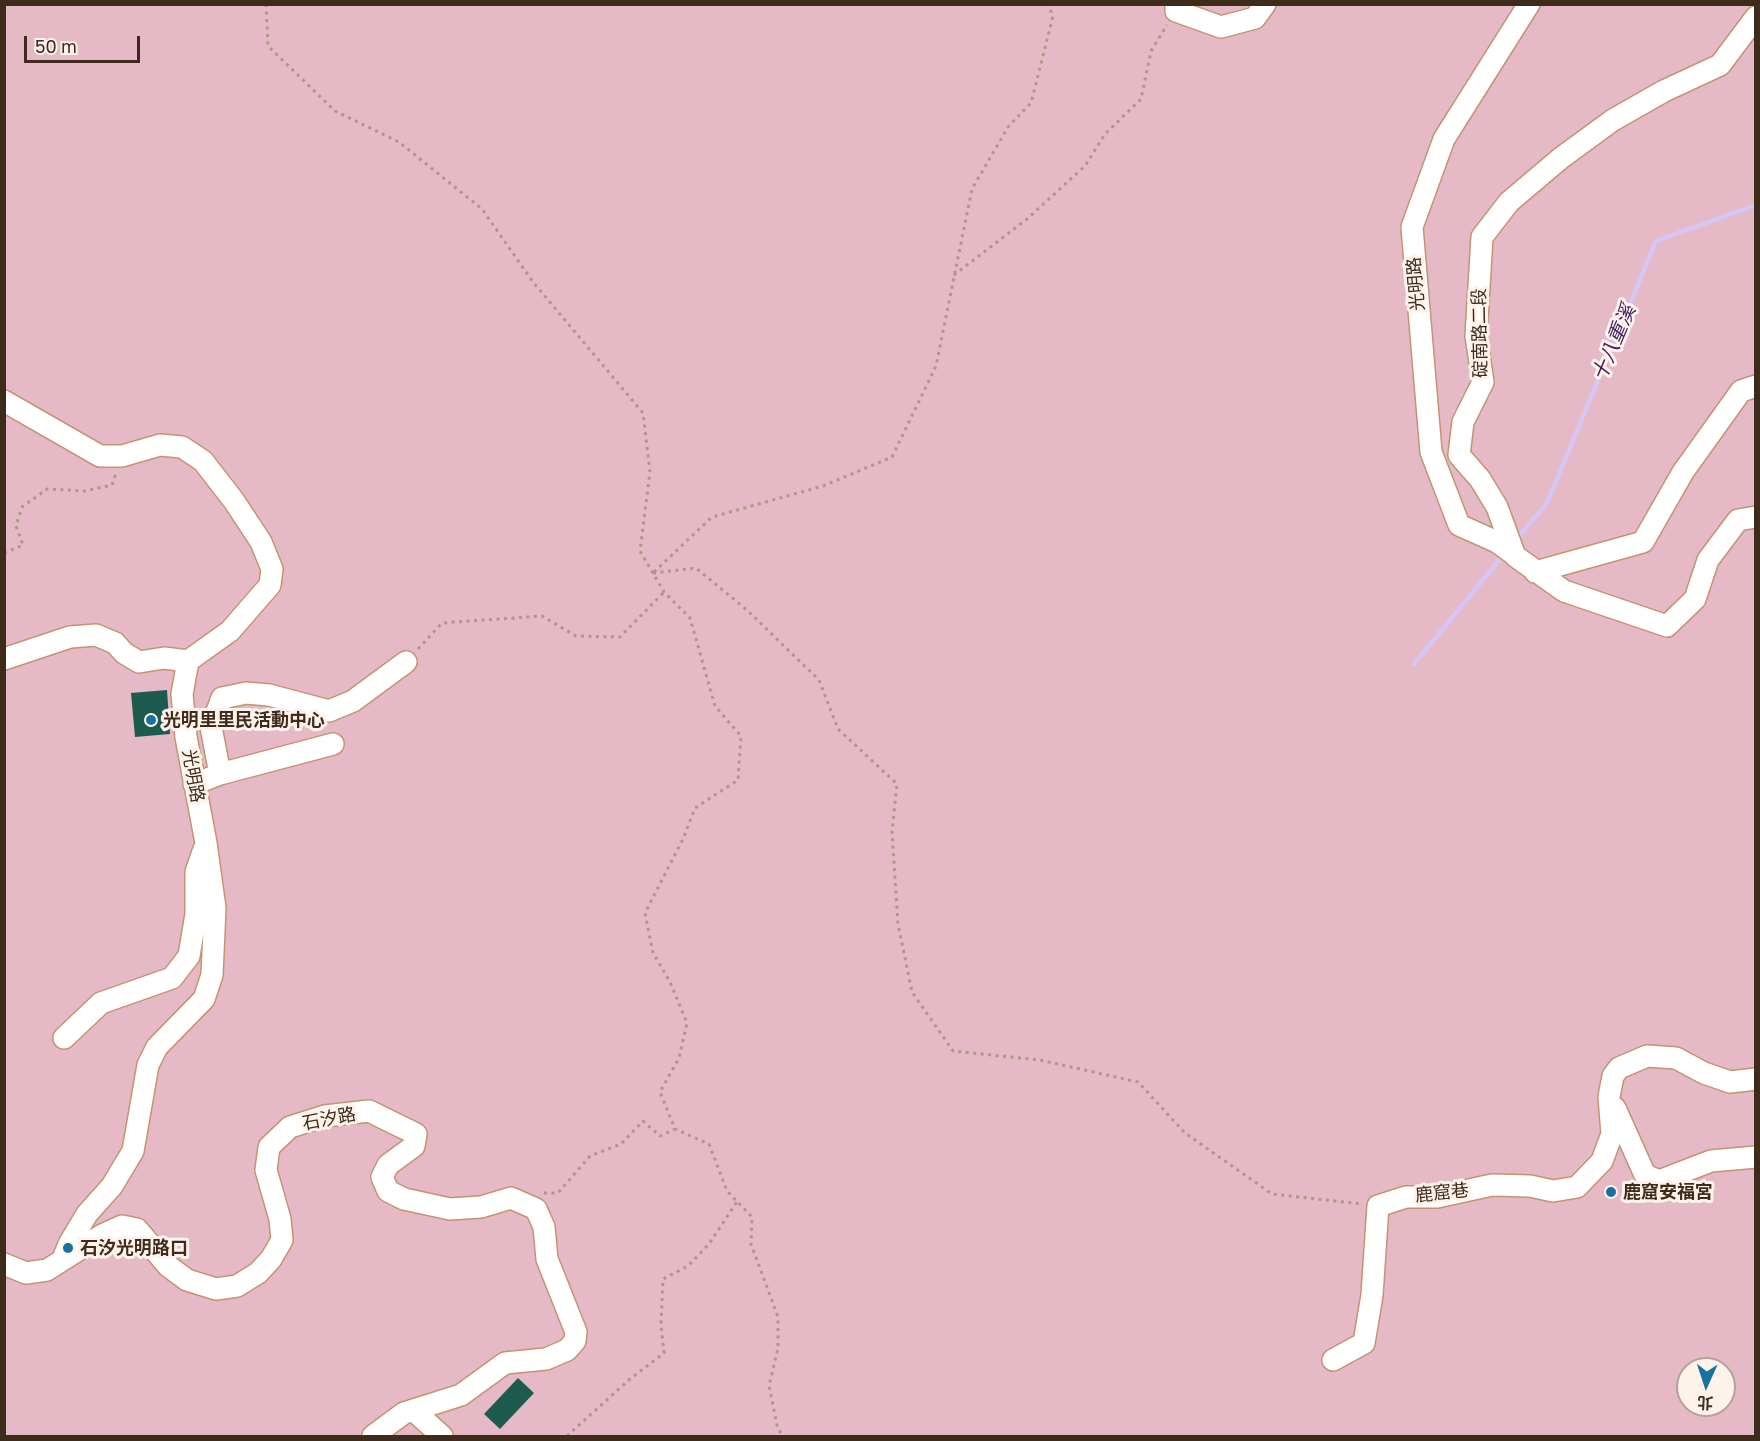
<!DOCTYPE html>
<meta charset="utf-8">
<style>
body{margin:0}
#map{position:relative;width:1760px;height:1441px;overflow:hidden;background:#f9e4d4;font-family:"Golos Text","Noto Sans TC",sans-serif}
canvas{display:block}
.frame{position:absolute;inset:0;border:6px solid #3f2b1c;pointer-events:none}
.north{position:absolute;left:1676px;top:1357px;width:60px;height:60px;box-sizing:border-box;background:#fef3eb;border:2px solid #b2a398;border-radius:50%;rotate:183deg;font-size:16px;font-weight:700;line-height:24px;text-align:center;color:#3f2b1c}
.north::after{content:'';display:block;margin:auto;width:21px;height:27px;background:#1772a0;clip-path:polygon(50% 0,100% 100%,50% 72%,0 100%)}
.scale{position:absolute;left:24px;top:36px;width:116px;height:27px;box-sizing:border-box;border:3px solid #3f2b1c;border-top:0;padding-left:8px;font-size:18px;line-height:21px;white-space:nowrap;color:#3f2b1c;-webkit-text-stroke:4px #fef3eb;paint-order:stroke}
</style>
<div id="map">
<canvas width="1760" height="1441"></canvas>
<div class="frame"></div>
<div class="north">北</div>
<div class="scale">50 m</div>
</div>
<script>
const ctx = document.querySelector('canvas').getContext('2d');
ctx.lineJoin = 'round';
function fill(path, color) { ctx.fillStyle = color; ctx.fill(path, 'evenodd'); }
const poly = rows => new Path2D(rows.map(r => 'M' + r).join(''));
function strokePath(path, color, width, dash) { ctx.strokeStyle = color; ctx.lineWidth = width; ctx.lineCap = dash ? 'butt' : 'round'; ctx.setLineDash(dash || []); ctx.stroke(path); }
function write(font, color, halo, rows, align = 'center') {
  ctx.font = font + ' "Golos Text","Noto Sans TC",sans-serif'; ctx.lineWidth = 6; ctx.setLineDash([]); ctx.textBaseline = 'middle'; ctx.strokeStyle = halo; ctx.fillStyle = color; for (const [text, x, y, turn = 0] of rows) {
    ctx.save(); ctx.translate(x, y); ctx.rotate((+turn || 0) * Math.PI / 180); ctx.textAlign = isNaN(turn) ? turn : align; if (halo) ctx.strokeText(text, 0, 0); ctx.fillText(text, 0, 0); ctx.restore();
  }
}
fill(poly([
 [5,5,1755,5,1755,1436,5,1436],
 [1688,1369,1724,1369,1724,1405,1688,1405]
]), '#e6b9c7');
strokePath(poly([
 [1520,535,1547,503,1656,241,1756,205],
 [1414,664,1501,558]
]), '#d4c7f6', 4.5);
fill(poly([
 [167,690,170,734,135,737,131,693],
 [518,1378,534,1393,500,1429,484,1414]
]), '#1d5b4f');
const minor = poly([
 [1176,4,1176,11,1221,27,1255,18,1265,4],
 [1756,17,1720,65,1664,91,1613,120,1561,158,1509,202,1482,237,1476,336,1483,382,1463,422,1459,455,1480,479,1497,507,1515,556,1564,591,1667,626,1695,599,1708,560,1738,520,1756,517],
 [4,401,100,456,122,456,160,445,182,447,203,461,234,501,261,542,272,569,270,585,230,631,188,661],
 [1515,555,1497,542,1459,525,1431,452,1412,227,1444,139,1529,4],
 [1535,572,1643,542,1683,472,1741,391,1756,386],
 [4,659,70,637,96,635,115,643,124,653,139,662,164,658,188,661],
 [220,774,333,744],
 [194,784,220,774,211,727,222,698,246,693,269,695,329,711,353,701,406,662],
 [64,1038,101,1003,172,978,189,956,196,914,196,872,204,849],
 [1615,1108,1645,1175,1659,1181,1711,1161,1756,1157],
 [63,1259,69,1244,87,1214,112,1186,133,1151,148,1065,157,1047,204,999,212,975,215,908,206,843,186,737,182,694,188,661],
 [4,1264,26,1273,47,1270,102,1235,122,1226,137,1229,168,1266,187,1280,216,1289,237,1286,258,1273,271,1259,282,1240,280,1219,266,1170,269,1147,290,1127,325,1116,369,1111,416,1134,414,1146,388,1165,382,1177,388,1191,404,1199,450,1209,481,1207,511,1198,536,1209,544,1227,547,1259,576,1332,575,1341,567,1350,546,1359,505,1363,461,1395,404,1413,373,1436],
 [1333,1360,1364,1343,1372,1295,1378,1206,1406,1197,1437,1197,1492,1185,1530,1186,1553,1191,1577,1187,1602,1161,1612,1134,1609,1097,1613,1076,1619,1068,1647,1056,1676,1058,1704,1073,1730,1082,1756,1079],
 [413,1410,442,1436]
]);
strokePath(minor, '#c5946f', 24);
strokePath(poly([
 [266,4,268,46,335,111,399,142,482,209,533,282,643,413,650,472,640,551,664,592,690,618,715,706,741,736,738,780,695,808,683,839,645,913,653,953,670,982,687,1023,679,1058,660,1092,675,1129,709,1144,727,1191,752,1217,751,1244,778,1317,778,1348,769,1386,777,1425,782,1436],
 [954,275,1027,219,1085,166,1105,134,1141,99,1151,51,1167,25],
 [4,553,23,545,16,526,22,507,47,489,85,491,112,485,116,473],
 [654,572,712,517,823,486,892,457,936,366,972,189,1008,127,1031,103,1053,16,1048,4],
 [653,573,696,568,748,611,819,680,838,729,897,784,892,832,898,924,912,992,953,1051,1040,1060,1138,1082,1185,1133,1272,1194,1362,1204],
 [418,649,442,623,542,616,576,636,620,637,664,592],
 [544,1193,558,1193,590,1156,621,1144,643,1121,660,1136,675,1129],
 [567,1436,630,1379,664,1353,661,1325,663,1279,688,1266,709,1244,738,1200]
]), '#ac9888', 3, [3, 4.5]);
strokePath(minor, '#fff', 21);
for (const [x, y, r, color] of [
 [151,720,6,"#1772a0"],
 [1611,1192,6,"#1772a0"],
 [68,1248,6,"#1772a0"]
]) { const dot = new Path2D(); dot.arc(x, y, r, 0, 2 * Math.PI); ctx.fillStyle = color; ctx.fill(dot); strokePath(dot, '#fef3eb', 2); }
write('18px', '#3f2b1c', '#fef3eb', [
 ["光明路",1416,284,-95],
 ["碇南路二段",1480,333,-91],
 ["光明路",193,776,80],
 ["石汐路",329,1119,-11],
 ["鹿窟巷",1442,1193,-6]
]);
write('bold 18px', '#3f2b1c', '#fef3eb', [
 ["光明里里民活動中心",163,720],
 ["鹿窟安福宮",1623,1192],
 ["石汐光明路口",80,1248]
], 'left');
write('italic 20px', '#391e61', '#fef3eb', [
 ["十八重溪",1614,343,-67]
]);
</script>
